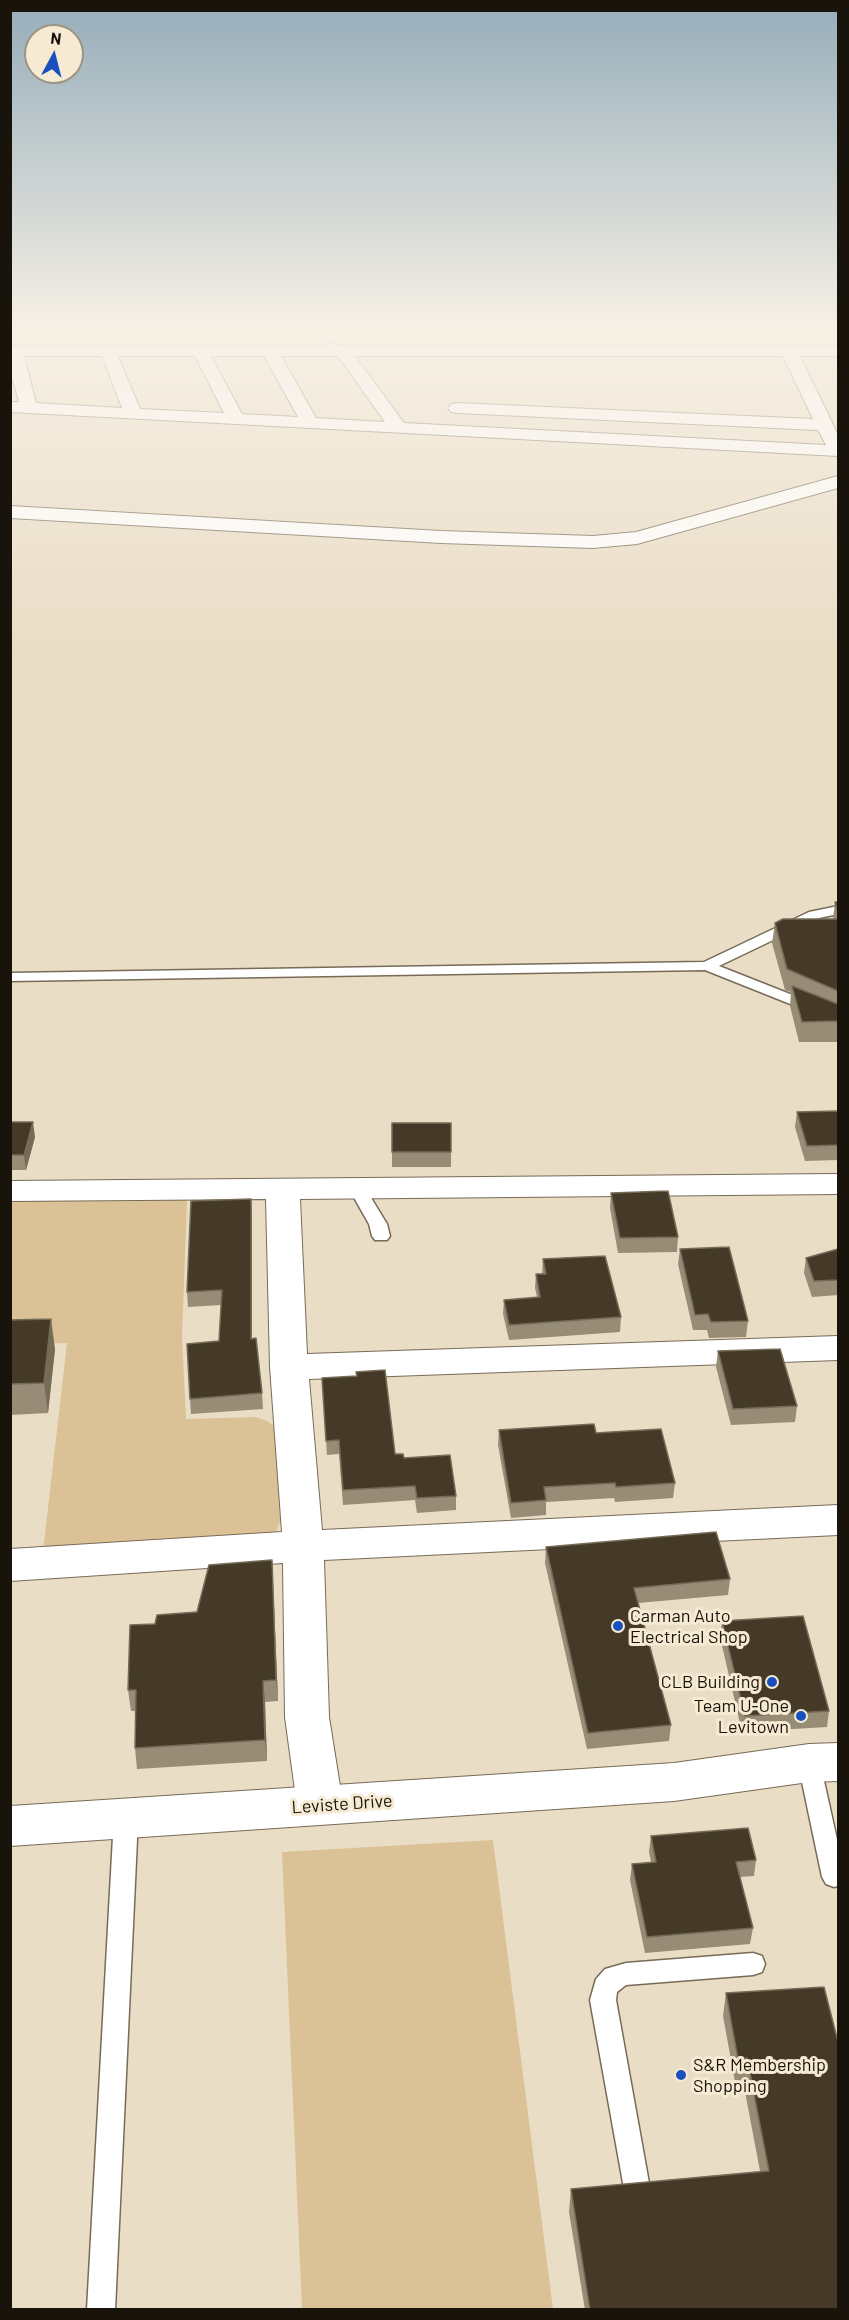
<!DOCTYPE html>
<style>
body{margin:0}
#map{position:relative;width:849px;height:2320px;overflow:hidden;background:#eaddc6;font-family:Barlow,sans-serif}
canvas{display:block}
.frame{position:absolute;inset:0;border:12px solid #18130b;pointer-events:none}
.north{position:absolute;left:24px;top:24px;width:60px;height:60px;box-sizing:border-box;background:#f7ead3;border:2px solid #9e9483;border-radius:50%;rotate:7deg;font-size:16px;font-weight:700;line-height:24px;text-align:center;color:#18130b}
.north::after{content:'';display:block;margin:auto;width:21px;height:27px;background:#1a50bd;clip-path:polygon(50% 0,100% 100%,50% 72%,0 100%)}
</style>
<div id="map">
<canvas width="849" height="2320"></canvas>
<div class="frame"></div>
<div class="north">N</div>
</div>
<script>
const ctx = document.querySelector('canvas').getContext('2d');
ctx.lineJoin = 'round';
function fill(path, color) { ctx.fillStyle = color; ctx.fill(path, 'evenodd'); }
const poly = rows => new Path2D(rows.map(r => 'M' + r).join(''));
function strokePath(path, color, width, dash) { ctx.strokeStyle = color; ctx.lineWidth = width; ctx.lineCap = dash ? 'butt' : 'round'; ctx.setLineDash(dash || []); ctx.stroke(path); }
function write(font, color, halo, rows, align = 'center') {
  ctx.font = font + ' Barlow,sans-serif'; ctx.lineWidth = 6; ctx.setLineDash([]); ctx.textBaseline = 'middle'; ctx.strokeStyle = halo; ctx.fillStyle = color; for (const [text, x, y, turn = 0] of rows) {
    ctx.save(); ctx.translate(x, y); ctx.rotate((+turn || 0) * Math.PI / 180); ctx.textAlign = isNaN(turn) ? turn : align; if (halo) ctx.strokeText(text, 0, 0); ctx.fillText(text, 0, 0); ctx.restore();
  }
}
fill(poly([
 [182,1197,187,1201,182,1337,186,1419,256,1417,267,1421,273,1425,278,1434,280,1522,276,1532,266,1536,43,1551,67,1343,11,1345,10,1199],
 [493,1840,553,2309,302,2309,282,1852]
]), '#dbc296');
const lane = poly([
 [838,906,838,914,819,918,719,966,838,1013,838,1023,705,970,10,981,10,973,704,962,809,912,838,906],
 [356,1182,362,1183,387,1224,390,1236,387,1240,375,1240,372,1236,369,1224,348,1187,350,1183,356,1182],
 [809,1754,817,1756,820,1763,838,1844,838,1886,834,1887,826,1884,822,1877,798,1763,801,1756,809,1754],
 [126,1808,134,1811,138,1818,115,2310,87,2310,114,1818,118,1811,126,1808],
 [753,1953,762,1956,765,1964,762,1972,753,1975,626,1985,617,1992,616,2000,649,2183,646,2192,636,2196,626,2192,623,2183,590,2000,596,1979,605,1969,626,1963,753,1953]
]);
const street = poly([
 [329,343,341,346,838,346,838,356,800,356,838,435,838,456,10,412,10,402,19,402,10,370,10,346,322,346,329,343],
 [24,356,102,356,122,408,36,403,24,356],
 [118,356,195,356,224,413,140,409,118,356],
 [211,356,264,356,298,417,242,414,211,356],
 [281,356,338,356,385,422,316,418,281,356],
 [355,356,783,356,813,419,457,403,451,404,448,408,451,412,457,413,818,430,826,445,404,423,355,356],
 [838,476,838,488,637,544,593,548,441,543,10,518,10,506,441,531,593,536,636,532,838,476],
 [838,1174,838,1194,300,1199,307,1354,838,1336,838,1360,309,1379,322,1530,838,1505,838,1535,324,1560,329,1717,343,1805,336,1819,320,1824,304,1819,297,1805,285,1717,283,1563,10,1581,10,1549,282,1532,270,1367,266,1199,10,1201,10,1181,838,1174]
]);
const secondary = poly([
 [838,1743,838,1781,809,1782,674,1801,10,1846,10,1806,674,1763,809,1744,838,1743]
]);
strokePath(lane, '#776b57', 3);
strokePath(street, '#776b57', 2);
strokePath(secondary, '#776b57', 2);
fill(lane, '#fff');
fill(street, '#fff');
fill(secondary, '#fff');
fill(poly([
 [835,902,838,902,838,1042,799,1042,790,1006,791,992,785,990,772,943,775,923,833,919],
 [838,1111,838,1160,805,1161,795,1127,797,1112],
 [10,1122,35,1137,26,1170,10,1170],
 [392,1123,451,1123,451,1167,392,1167],
 [611,1193,678,1237,677,1252,618,1253,610,1208],
 [251,1199,252,1214,252,1339,262,1393,263,1409,191,1414,190,1399,219,1341,221,1305,188,1307,187,1292],
 [680,1249,748,1321,746,1337,709,1338,707,1330,693,1330,678,1264],
 [838,1249,838,1295,812,1297,804,1273,806,1258],
 [543,1259,621,1317,620,1332,509,1340,503,1314,504,1300,537,1297,535,1288,536,1274,542,1274],
 [10,1320,55,1349,48,1413,10,1415],
 [718,1351,797,1406,795,1422,731,1425,716,1367],
 [322,1378,395,1454,404,1458,456,1496,456,1510,417,1513,415,1500,343,1505,339,1454,327,1455],
 [499,1430,596,1433,675,1483,673,1498,615,1502,614,1498,546,1502,546,1515,511,1518,498,1445],
 [546,1547,730,1579,728,1595,638,1603,671,1725,669,1741,587,1749,545,1563],
 [273,1581,278,1701,265,1702,267,1761,137,1769,135,1748,136,1711,131,1711,128,1690,155,1624,197,1612],
 [722,1621,829,1711,827,1727,742,1732,720,1637],
 [651,1836,756,1860,754,1876,740,1877,753,1928,750,1944,645,1953,630,1880,632,1864,651,1862,649,1852],
 [726,1993,838,2310,585,2310,569,2212,571,2189,760,2171,743,2081,735,2082,723,2016]
]), '#978c76');
fill(poly([
 [33,1122,35,1137,26,1170,24,1155],
 [251,1199,252,1214,252,1354,251,1339],
 [51,1319,55,1349,48,1413,44,1383],
 [272,1560,273,1581,278,1701,276,1680],
 [263,1681,265,1702,267,1761,265,1740]
]), '#766b57');
const building = poly([
 [835,902,838,902,838,912,835,902],
 [783,919,838,919,838,991,787,969,775,923,783,919],
 [792,986,838,1004,838,1021,802,1022,792,986],
 [838,1111,838,1145,807,1146,797,1112,838,1111],
 [10,1122,33,1122,24,1155,10,1155,10,1122],
 [392,1123,451,1123,451,1152,392,1152,392,1123],
 [668,1191,678,1237,620,1238,611,1193,668,1191],
 [251,1199,251,1339,256,1338,262,1393,190,1399,187,1344,219,1341,222,1290,187,1292,191,1201,251,1199],
 [729,1247,748,1321,711,1322,708,1314,695,1315,680,1249,729,1247],
 [838,1249,838,1280,814,1281,806,1258,838,1249],
 [605,1256,621,1317,509,1325,504,1300,540,1297,536,1274,546,1274,543,1259,605,1256],
 [51,1319,44,1383,10,1384,10,1320,51,1319],
 [780,1349,797,1406,733,1409,718,1351,780,1349],
 [385,1370,395,1454,403,1454,404,1458,450,1455,456,1496,417,1498,415,1486,343,1490,339,1440,326,1441,322,1378,357,1376,356,1372,385,1370],
 [594,1424,596,1433,661,1429,675,1483,616,1487,615,1483,544,1487,546,1500,511,1503,499,1430,594,1424],
 [716,1532,730,1579,634,1588,671,1725,588,1733,546,1547,716,1532],
 [272,1560,276,1680,263,1681,265,1740,135,1748,136,1690,128,1690,130,1625,155,1624,157,1615,197,1612,209,1565,272,1560],
 [803,1616,829,1711,745,1716,722,1621,803,1616],
 [748,1828,756,1860,736,1862,753,1928,647,1937,632,1864,656,1862,651,1836,748,1828],
 [824,1987,838,2042,838,2310,590,2310,571,2189,769,2171,747,2058,738,2059,726,1993,824,1987]
]);
fill(building, '#443a27');
strokePath(building, '#766b57', 1.5);
const sky = ctx.createLinearGradient(0, 0, 0, 654);
sky.addColorStop(0, '#96adba');
sky.addColorStop(0.5, '#f6f0e5');
sky.addColorStop(1, '#f6f0e500');
ctx.fillStyle = sky;
ctx.fillRect(0, 0, 849, 654);
for (const [x, y, r, color] of [
 [618,1626,6,"#1a50bd"],
 [772,1682,6,"#1a50bd"],
 [801,1716,6,"#1a50bd"],
 [681,2075,6,"#1a50bd"]
]) { const dot = new Path2D(); dot.arc(x, y, r, 0, 2 * Math.PI); ctx.fillStyle = color; ctx.fill(dot); strokePath(dot, '#f7ead3', 2); }
write('18px', '#18130b', '#f7ead3', [
 ["Carman Auto",630,1616],
 ["Electrical Shop",630,1637],
 ["CLB Building",760,1682,"right"],
 ["Team U-One",789,1706,"right"],
 ["Levitown",789,1727,"right"],
 ["S&R Membership",693,2065],
 ["Shopping",693,2086]
], 'left');
write('18px', '#18130b', '#f7ead3', [
 ["Leviste Drive",342,1804,-4]
]);
</script>
